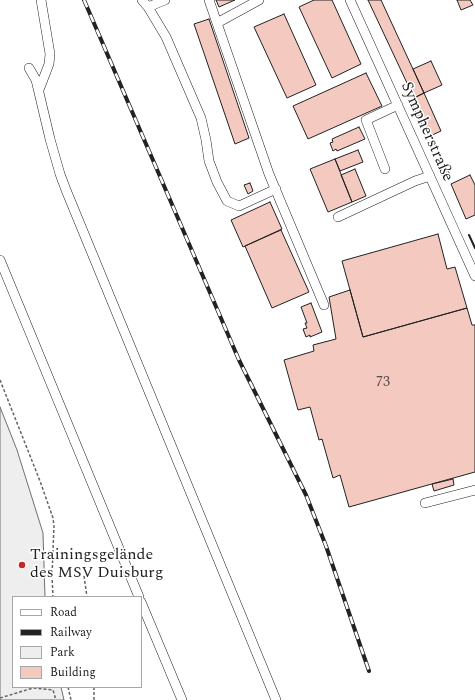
<!DOCTYPE html>
<meta charset="utf-8">
<style>
body{margin:0}
#map{position:relative;width:475px;height:700px;overflow:hidden;background:#fff;font-family:Spectral,serif}
canvas{display:block}
.legend{position:absolute;left:12px;top:596px;width:130px;height:92px;box-sizing:border-box;background:#fff;border:1px solid #a7a7a7;margin:0;padding:5px 7px;list-style:none;font-size:12px;color:#222}
.legend li{display:flex;align-items:center;gap:8px;height:20px}
.legend b{width:20px;border:1px solid #a7a7a7}
</style>
<div id="map">
<canvas width="475" height="700"></canvas>
<ul class="legend">
<li><b style="height:5px;background:#fff"></b>Road</li>
<li><b style="height:5px;background:#222"></b>Railway</li>
<li><b style="height:11px;background:#eee"></b>Park</li>
<li><b style="height:11px;background:#f3c9c0"></b>Building</li>
</ul>
</div>
<script>
const ctx = document.querySelector('canvas').getContext('2d');
ctx.lineJoin = 'round';
function fill(path, color) { ctx.fillStyle = color; ctx.fill(path, 'evenodd'); }
const poly = rows => new Path2D(rows.map(r => 'M' + r).join(''));
function strokePath(path, color, width, dash) { ctx.strokeStyle = color; ctx.lineWidth = width; ctx.lineCap = dash ? 'butt' : 'round'; ctx.setLineDash(dash || []); ctx.stroke(path); }
function write(font, color, halo, rows, align = 'center') {
  ctx.font = font + ' Spectral,serif'; ctx.lineWidth = 3; ctx.setLineDash([]); ctx.textBaseline = 'middle'; ctx.strokeStyle = halo; ctx.fillStyle = color; for (const [text, x, y, turn = 0] of rows) {
    ctx.save(); ctx.translate(x, y); ctx.rotate((+turn || 0) * Math.PI / 180); ctx.textAlign = isNaN(turn) ? turn : align; if (halo) ctx.strokeText(text, 0, 0); ctx.fillText(text, 0, 0); ctx.restore();
  }
}
const green = poly([
 [0,407,17,450,43,533,45,597,13,597,13,687,61,687,64,700,0,700,0,407]
]);
fill(green, '#eee');
strokePath(green, '#6f6f6f', 1);
const building = poly([
 [216,0,235,0,219,7,216,0],
 [314,0,332,0,361,64,332,78,299,7,314,0],
 [368,0,381,0,424,93,414,98,368,0],
 [457,0,470,0,473,5,461,10,457,0],
 [284,14,316,85,287,98,254,27,284,14],
 [209,19,249,138,235,144,194,24,209,19],
 [431,61,442,85,424,93,413,69,431,61],
 [366,73,382,106,308,139,293,106,366,73],
 [424,93,441,131,428,137,410,100,424,93],
 [359,127,365,139,337,151,336,149,333,151,330,143,333,142,332,139,359,127],
 [358,150,363,162,340,171,335,159,358,150],
 [335,159,352,202,328,212,310,169,335,159],
 [355,169,366,196,352,202,341,175,355,169],
 [448,170,451,178,445,181,441,173,448,170],
 [470,175,475,185,475,215,466,219,451,184,470,175],
 [250,183,253,191,248,194,244,185,250,183],
 [270,202,282,229,243,247,231,220,270,202],
 [281,230,309,292,272,308,245,246,281,230],
 [438,234,447,269,455,267,467,308,363,337,342,261,438,234],
 [350,290,363,337,467,308,472,325,475,325,475,472,349,507,340,475,333,478,322,439,319,440,310,407,298,410,284,360,314,351,313,345,336,339,329,297,350,290],
 [311,303,322,332,310,337,310,335,306,337,303,329,307,328,305,323,307,323,301,307,311,303],
 [453,479,454,485,434,491,432,484,453,479]
]);
fill(building, '#f3c9c0');
strokePath(building, '#222', 1);
const minor = poly([
 [142,0,148,7,165,0],
 [209,0,269,174,324,305],
 [350,0,475,276],
 [148,7,166,37,201,118,206,140,209,161,217,182,227,201,239,206,276,189],
 [217,23,259,0],
 [29,68,36,80,50,139,60,174,66,190,276,700],
 [39,90,49,64,50,54,41,0],
 [385,169,366,120,398,105],
 [338,217,415,181,430,176],
 [0,260,139,597],
 [425,503,475,490],
 [141,602,182,700]
]);
strokePath(minor, '#222', 10);
strokePath(poly([
 [0,380,40,481,53,518,54,526,52,576,53,597],
 [84,576,87,597],
 [68,687,71,700],
 [94,687,94,700],
 [0,698,33,688,53,690,56,700]
]), '#646464', 1.5, [3, 2]);
strokePath(minor, '#fff', 9);
const rail = poly([
 [84,0,239,360,306,495,326,546,369,671]
]);
strokePath(rail, '#222', 4);
strokePath(rail, '#fff', 2.5, [8]);
strokePath(poly([
 [469,235,475,248]
]), '#222', 2);
for (const [x, y, r, color] of [
 [22,565,4,"#c62828"]
]) { const dot = new Path2D(); dot.arc(x, y, r, 0, 2 * Math.PI); ctx.fillStyle = color; ctx.fill(dot); strokePath(dot, '#fff', 1.5); }
write('14px', '#564c4a', null, [
 ["73",383,383]
]);
write('16px', '#222', '#fff', [
 ["Sympherstraße",426,132,66]
]);
write('16px', '#222', '#fff', [
 ["Trainingsgelände",30,556],
 ["des MSV Duisburg",30,574]
], 'left');
</script>
